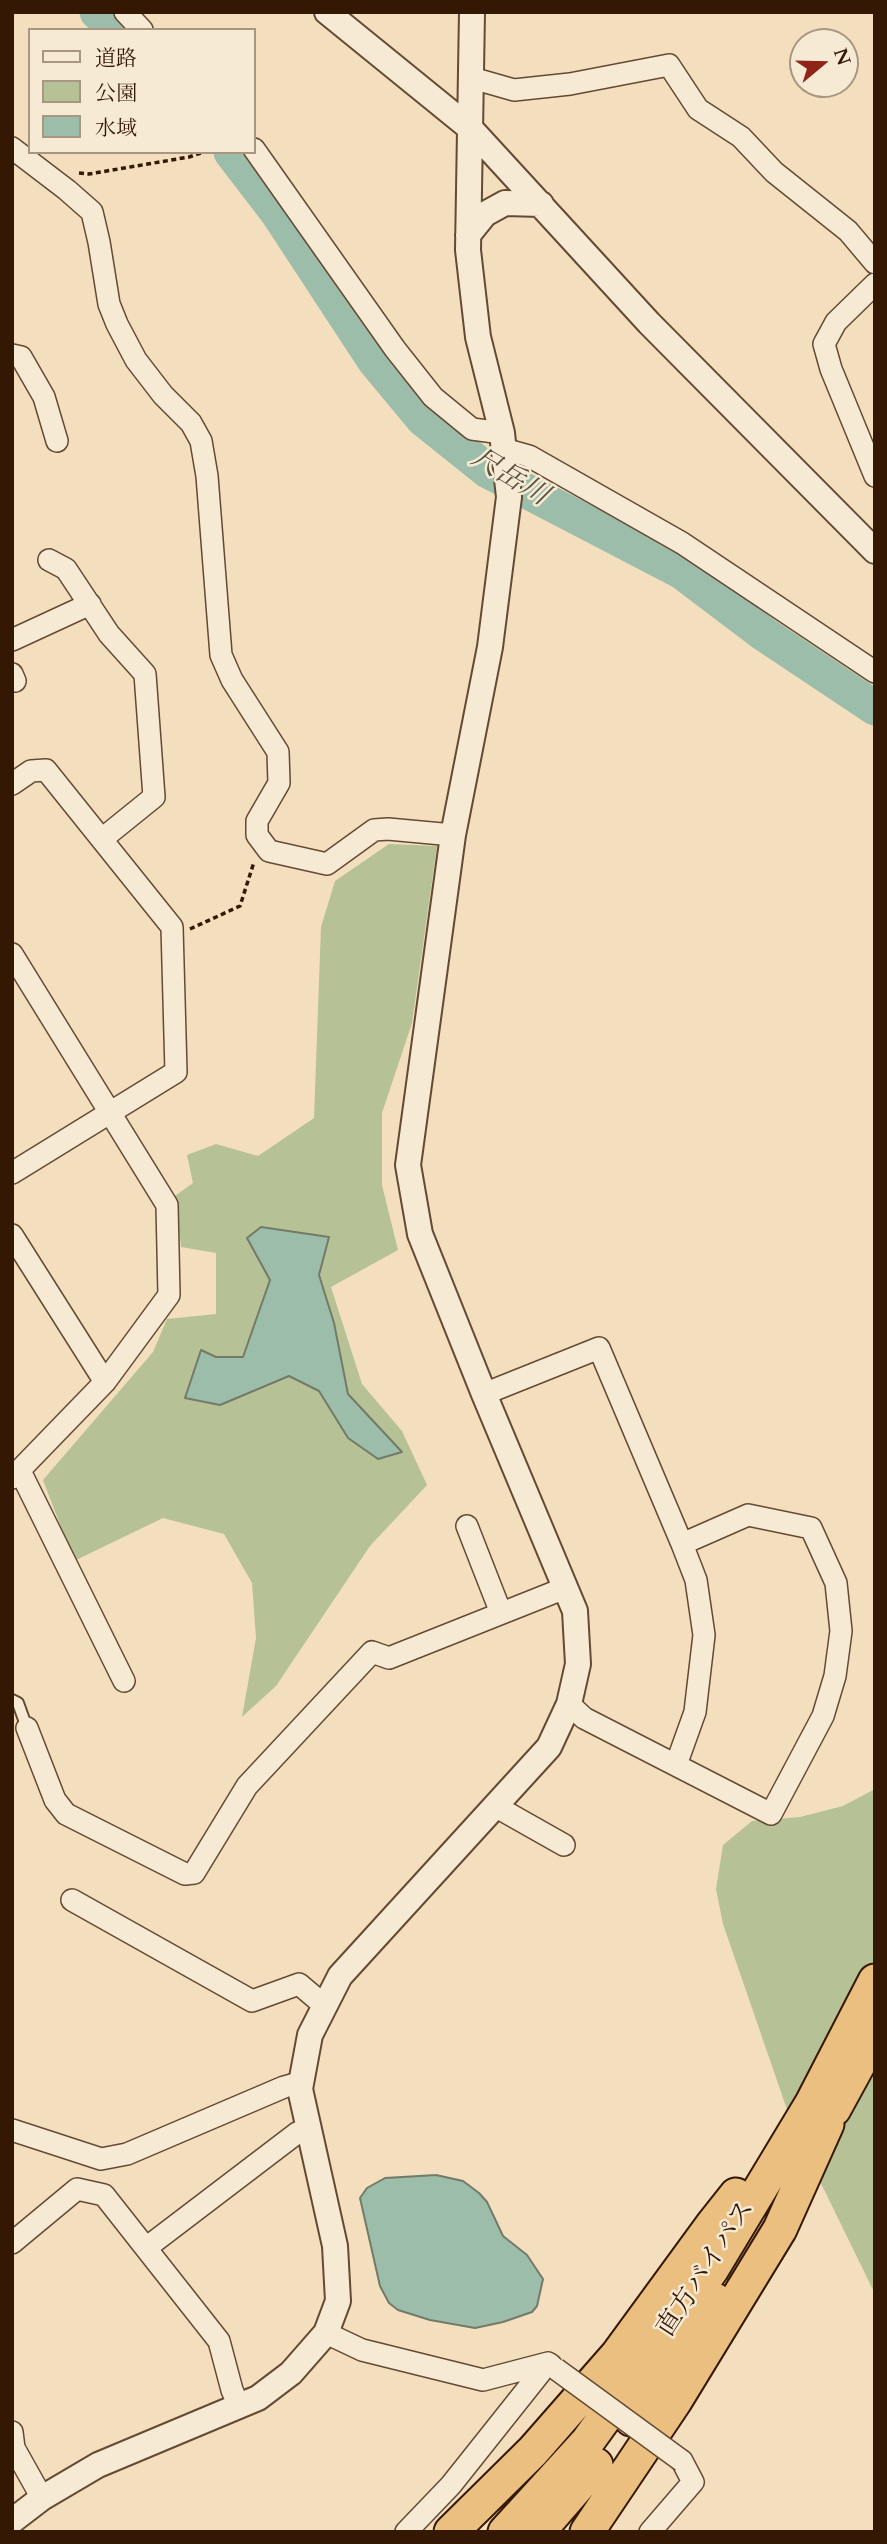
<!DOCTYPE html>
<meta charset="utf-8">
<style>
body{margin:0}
#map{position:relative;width:887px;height:2544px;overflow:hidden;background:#f3debe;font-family:Cardo,"Noto Serif JP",serif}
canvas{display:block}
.frame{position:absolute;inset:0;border:14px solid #351804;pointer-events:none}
.legend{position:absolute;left:28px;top:28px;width:228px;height:126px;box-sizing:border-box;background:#f7ead5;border:2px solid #a99681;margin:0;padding:9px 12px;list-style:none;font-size:21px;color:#351804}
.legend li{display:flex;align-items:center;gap:14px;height:35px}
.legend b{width:35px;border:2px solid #a99681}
.north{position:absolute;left:789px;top:28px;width:70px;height:70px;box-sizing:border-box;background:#f7ead5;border:2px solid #a99681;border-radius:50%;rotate:71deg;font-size:19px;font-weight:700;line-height:28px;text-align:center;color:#351804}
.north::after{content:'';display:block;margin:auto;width:24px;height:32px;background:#8f2418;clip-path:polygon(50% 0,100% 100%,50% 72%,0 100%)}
</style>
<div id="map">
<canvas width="887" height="2544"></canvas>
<div class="frame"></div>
<ul class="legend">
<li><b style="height:9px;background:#f7ead5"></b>道路</li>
<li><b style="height:19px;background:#b6c295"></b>公園</li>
<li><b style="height:19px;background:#9dbdab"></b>水域</li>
</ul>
<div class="north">N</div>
</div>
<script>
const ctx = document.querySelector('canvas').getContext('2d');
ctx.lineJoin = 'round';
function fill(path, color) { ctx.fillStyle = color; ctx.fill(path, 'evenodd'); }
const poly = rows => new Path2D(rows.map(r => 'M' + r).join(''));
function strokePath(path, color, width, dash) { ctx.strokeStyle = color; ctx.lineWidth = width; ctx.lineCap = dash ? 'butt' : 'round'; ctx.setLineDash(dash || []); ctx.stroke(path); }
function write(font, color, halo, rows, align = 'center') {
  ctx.font = font + ' Cardo,"Noto Serif JP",serif'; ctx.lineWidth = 5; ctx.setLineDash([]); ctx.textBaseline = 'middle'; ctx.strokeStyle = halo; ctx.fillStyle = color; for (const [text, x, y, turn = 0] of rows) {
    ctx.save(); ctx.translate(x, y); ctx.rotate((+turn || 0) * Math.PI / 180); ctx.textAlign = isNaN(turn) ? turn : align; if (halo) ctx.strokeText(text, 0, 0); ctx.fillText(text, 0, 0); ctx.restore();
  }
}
fill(poly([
 [389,844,437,846,412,1023,382,1113,382,1185,398,1250,331,1287,362,1384,402,1431,427,1485,370,1546,276,1686,242,1717,256,1638,252,1583,224,1534,163,1518,74,1561,43,1480,153,1352,167,1319,216,1314,216,1253,181,1247,175,1196,193,1183,187,1155,216,1144,258,1156,314,1118,321,927,335,881],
 [875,1789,875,2294,792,2124,723,1924,716,1889,723,1845,752,1821,800,1817,843,1806]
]), '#b6c295');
const water = poly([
 [261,1227,329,1237,319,1275,334,1323,348,1394,402,1452,378,1459,348,1438,319,1391,289,1376,220,1405,185,1398,201,1350,216,1357,243,1357,270,1280,247,1238,261,1227],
 [436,2175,463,2181,479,2193,487,2202,503,2236,527,2255,543,2279,537,2306,532,2312,503,2322,475,2328,430,2320,398,2310,389,2303,380,2286,360,2198,367,2188,385,2178,436,2175]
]);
fill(water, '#9dbdab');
strokePath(water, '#737b68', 2);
strokePath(poly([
 [97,12,115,30],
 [231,152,277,212,374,360,423,419,488,471,682,572,764,634,875,708]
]), '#9dbdab', 35);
const service = poly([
 [12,1700,18,1703,27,1728]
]);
const minor = poly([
 [125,12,142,30],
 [472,78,514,90,570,84,669,65,698,109,741,137,774,172,848,231,875,263],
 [12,148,67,190,92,212,99,242,109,304,117,324,136,360,163,395,191,423,201,441,207,476,221,655,232,680,278,752,279,783,257,821,257,835,269,851,327,864,374,830,388,829,453,835],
 [254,149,395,349,433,397,472,429,502,433],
 [875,284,836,322,824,344,831,369,875,476],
 [12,355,21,357,44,397,57,441],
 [504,449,529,456,682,543,875,672],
 [49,560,66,569,109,634,145,674,154,797,102,839],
 [12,640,90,604],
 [12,674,15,681],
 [12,784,31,771,46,770,172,927,176,1072,12,1173],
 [12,954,167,1205,169,1295,105,1382,12,1478],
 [12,1235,105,1382],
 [484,1394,599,1348,682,1544,748,1515,811,1528,836,1583,841,1631,835,1676,823,1716,771,1814,584,1718,569,1704],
 [20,1471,124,1681],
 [467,1526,501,1613],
 [27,1728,55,1800,66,1814,185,1874,194,1873,247,1786,372,1652,389,1658,565,1588],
 [676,1765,695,1712,704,1635,696,1580,682,1544],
 [495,1806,564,1845],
 [72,1900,252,2001,299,1984,325,2006],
 [12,2130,101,2159,127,2154,284,2087,302,2082],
 [12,2243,77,2189,104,2195,219,2341,232,2390,239,2406],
 [146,2248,297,2133,309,2129],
 [326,2333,362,2350,483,2380,548,2363],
 [12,2432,14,2448,42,2498],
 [406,2532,451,2485,548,2363,551,2365],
 [650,2532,693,2482,682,2461]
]);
const tertiary = poly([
 [327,12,471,129,649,323,875,551],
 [468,235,485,214,505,203,541,204],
 [12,2521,42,2498,98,2465,258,2398,291,2373,326,2333,338,2301,335,2246,300,2089,310,2035,340,1976,549,1747,569,1704,578,1664,575,1611,484,1394,420,1234,408,1165,453,835,490,647,509,497,502,433,478,337,468,250,472,12]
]);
const trunk = poly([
 [834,2109,875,2034],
 [631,2419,682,2352,715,2300],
 [451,2532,533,2451,618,2354,713,2224,736,2195],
 [505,2532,588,2441,712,2269,812,2103,875,1981],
 [538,2532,596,2465],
 [587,2532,675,2401,780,2229,827,2124]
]);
strokePath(service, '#644a32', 14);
strokePath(minor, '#644a32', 24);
strokePath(tertiary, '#644a32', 28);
strokePath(trunk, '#351804', 37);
strokePath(poly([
 [79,173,89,174,189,157,204,152],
 [190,929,240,906,254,862]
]), '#351804', 3.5, [5, 3.5]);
strokePath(service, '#f7ead5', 10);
strokePath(minor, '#f7ead5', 21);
strokePath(tertiary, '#f7ead5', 24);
strokePath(trunk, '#eabf7f', 33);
const minorBridge = poly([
 [556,2369,682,2461]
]);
strokePath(minorBridge, '#644a32', 24, []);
strokePath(minorBridge, '#f7ead5', 21);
write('26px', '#351804', '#f7ead5', [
 ["直方バイパス",707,2269,-57]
]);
write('italic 28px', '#59523e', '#f7ead5', [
 ["尺岳川",509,478,31]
]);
</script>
